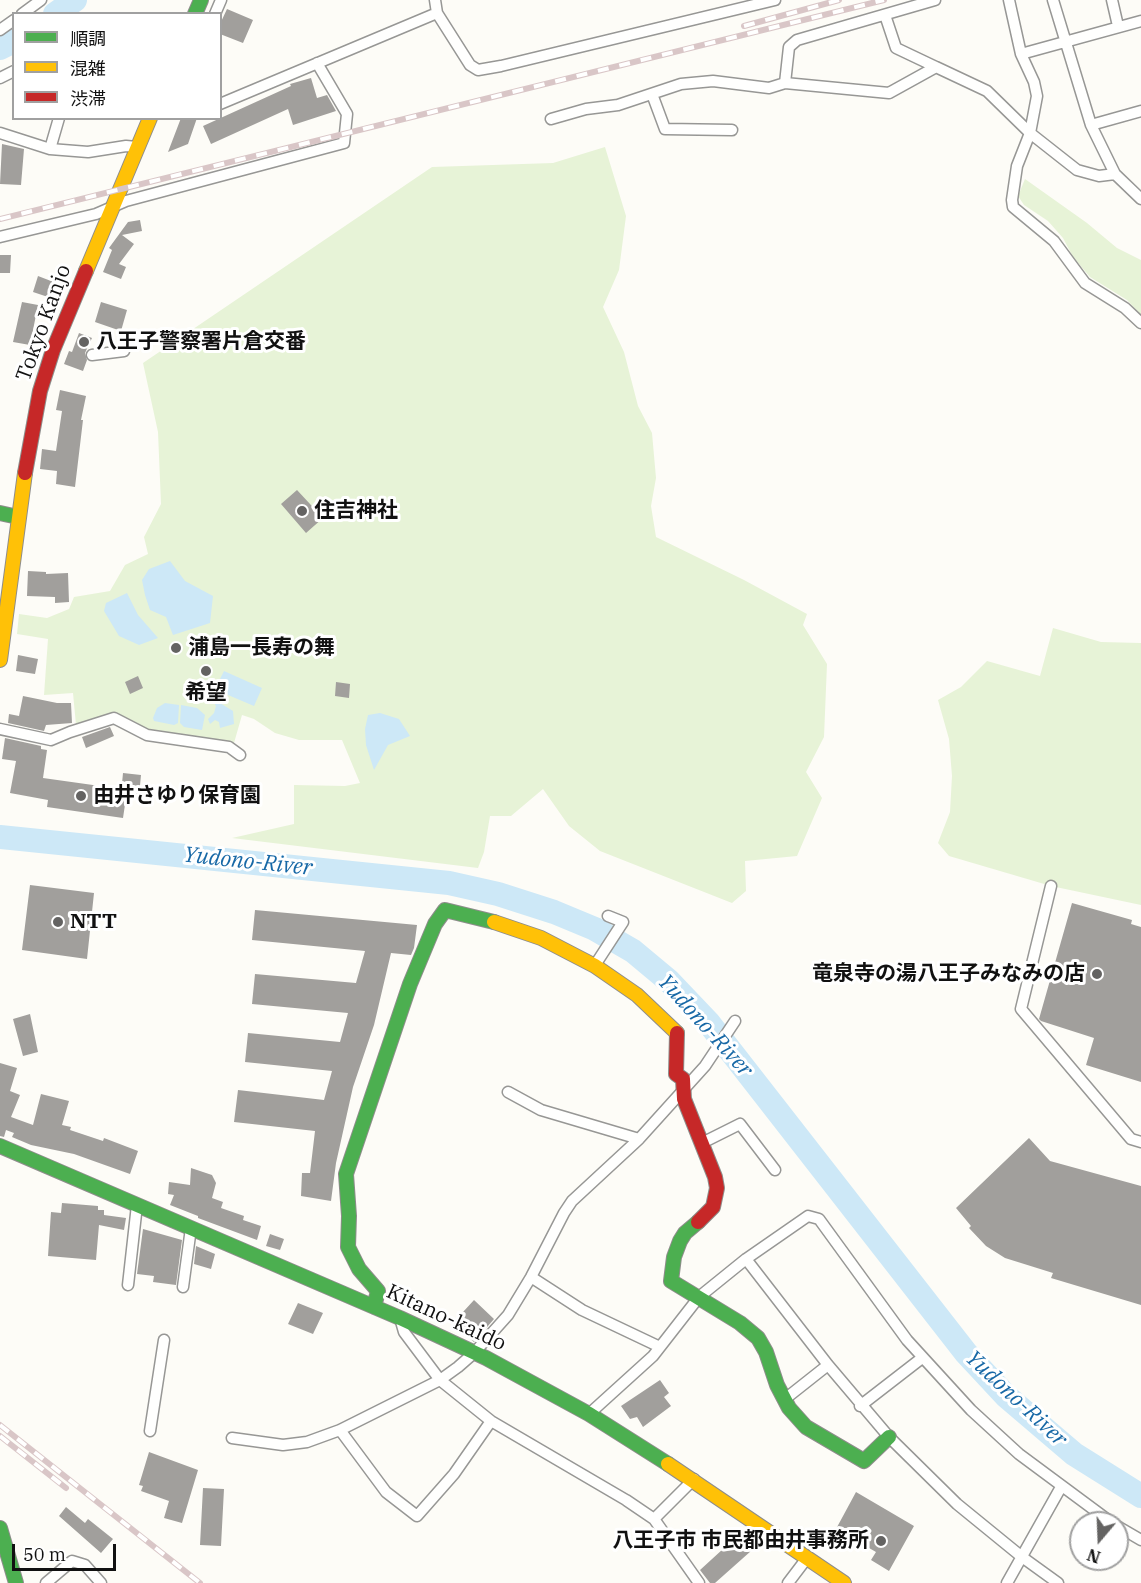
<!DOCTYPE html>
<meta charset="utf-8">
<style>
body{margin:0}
#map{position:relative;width:1141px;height:1583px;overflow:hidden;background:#fdfcf7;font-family:"IBM Plex Serif","Noto Sans JP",serif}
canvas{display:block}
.legend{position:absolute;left:12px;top:12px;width:210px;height:108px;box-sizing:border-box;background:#fff;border:2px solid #a0a0a0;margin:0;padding:8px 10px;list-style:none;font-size:18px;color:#111}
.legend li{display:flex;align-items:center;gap:12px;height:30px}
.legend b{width:30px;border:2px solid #a0a0a0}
.north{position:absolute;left:1069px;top:1511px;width:60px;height:60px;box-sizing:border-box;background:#fff;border:2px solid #a0a0a0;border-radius:50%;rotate:199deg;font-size:16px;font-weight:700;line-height:24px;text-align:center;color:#111}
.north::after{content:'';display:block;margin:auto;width:21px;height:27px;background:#646362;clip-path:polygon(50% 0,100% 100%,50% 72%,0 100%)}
.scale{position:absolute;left:12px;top:1544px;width:104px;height:27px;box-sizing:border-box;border:3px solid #111;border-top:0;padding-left:8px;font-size:18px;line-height:21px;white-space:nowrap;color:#111;-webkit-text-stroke:4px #fff;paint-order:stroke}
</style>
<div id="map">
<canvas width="1141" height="1583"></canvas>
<ul class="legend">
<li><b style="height:8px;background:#4caf50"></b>順調</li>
<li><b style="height:8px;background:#ffc107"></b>混雑</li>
<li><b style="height:8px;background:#c62828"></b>渋滞</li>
</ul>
<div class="north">N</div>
<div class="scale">50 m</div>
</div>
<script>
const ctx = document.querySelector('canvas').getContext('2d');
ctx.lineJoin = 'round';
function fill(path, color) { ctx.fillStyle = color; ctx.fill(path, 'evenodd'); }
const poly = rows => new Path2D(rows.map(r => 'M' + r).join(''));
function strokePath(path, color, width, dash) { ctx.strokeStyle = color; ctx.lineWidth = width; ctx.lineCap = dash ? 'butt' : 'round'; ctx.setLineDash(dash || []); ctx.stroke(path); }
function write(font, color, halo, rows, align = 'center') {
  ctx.font = font + ' "IBM Plex Serif","Noto Sans JP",serif'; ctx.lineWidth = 6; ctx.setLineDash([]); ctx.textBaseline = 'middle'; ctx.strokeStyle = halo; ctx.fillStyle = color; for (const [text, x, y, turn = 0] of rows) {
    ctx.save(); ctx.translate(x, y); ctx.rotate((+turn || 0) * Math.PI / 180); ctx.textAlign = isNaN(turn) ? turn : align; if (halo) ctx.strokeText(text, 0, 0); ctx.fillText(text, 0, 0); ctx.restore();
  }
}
fill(poly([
 [605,147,626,216,619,270,603,307,624,352,638,406,652,433,656,478,651,506,656,537,744,580,807,614,803,625,827,664,824,737,806,772,822,798,797,856,745,861,746,891,732,903,600,851,569,826,543,789,511,816,490,816,484,852,478,868,232,838,294,824,294,785,345,786,360,783,342,740,299,740,275,733,254,719,242,715,234,743,147,731,119,715,76,725,73,693,44,695,48,639,17,634,19,614,47,618,69,609,74,597,110,591,125,565,148,554,144,537,161,504,158,432,143,363,432,167,553,163],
 [1025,179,1087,223,1117,248,1141,260,1141,315,1127,300,1090,277,1073,257,1063,238,1048,221,1024,205,1018,196],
 [1053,628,1101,642,1141,643,1141,905,1051,886,949,856,938,843,950,812,952,776,949,739,938,700,961,687,987,661,1040,676]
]), '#e7f3d7');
fill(poly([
 [170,561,185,581,213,596,210,623,173,635,166,617,150,610,145,595,142,580,149,569],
 [127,593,138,615,158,638,139,645,119,636,104,611,106,603],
 [224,671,262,688,254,706,228,695,218,683],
 [210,697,233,711,234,724,220,728,219,722,215,720,210,724,208,719,214,713,216,706],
 [165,703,179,705,178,723,174,725,154,721,153,718,157,708],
 [181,705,197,708,205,715,202,730,184,727,180,723],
 [380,713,399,719,410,736,388,745,374,770,366,745,365,729,368,715]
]), '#cde8f7');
strokePath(poly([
 [55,14,75,0],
 [0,48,14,41],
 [0,837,449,883,498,894,554,912,595,929,633,951,669,981,708,1022,966,1353,1006,1396,1074,1454,1141,1496]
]), '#cde8f7', 24);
fill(poly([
 [227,9,253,20,243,43,220,34,220,24],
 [311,78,317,98,327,95,336,111,293,125,288,109,211,144,203,126,291,86,290,84],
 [181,118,197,118,188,144,168,152],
 [2,144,24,149,21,185,0,184],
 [140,220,142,231,122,235,134,244,119,264,126,267,121,279,103,272,112,250,109,248,128,222],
 [0,255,11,255,10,273,0,273],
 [38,276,64,286,61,297,53,295,51,298,33,292],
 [22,302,38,305,30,345,13,342],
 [101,302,127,310,121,331,95,322],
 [79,333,92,338,85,353,87,360,83,371,64,364,69,351,72,352],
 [60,390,86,396,81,420,83,420,75,487,56,484,57,471,40,469,42,449,56,451,62,411,56,410],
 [297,490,323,518,306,533,281,504],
 [28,571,46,572,46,574,68,573,69,602,55,603,55,597,27,596],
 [18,655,38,659,35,674,16,671],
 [138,676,143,688,130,694,125,682],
 [336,682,350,684,349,698,335,696],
 [23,696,57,703,71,703,72,723,46,725,44,731,8,723,9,714,19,716],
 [110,727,114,736,86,748,82,737],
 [5,738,41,746,41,749,47,750,43,778,100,786,98,794,126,798,123,818,47,807,48,800,10,793,16,761,2,759],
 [123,773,141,775,139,796,121,794],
 [30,885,94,893,87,959,22,950],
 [1072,903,1132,920,1131,924,1141,927,1141,1082,1086,1065,1094,1038,1041,1021,1039,1019],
 [255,910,417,925,414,948,411,955,391,953,374,1025,353,1087,336,1163,331,1201,301,1196,302,1173,310,1173,315,1131,234,1122,238,1090,324,1100,332,1071,245,1062,248,1033,340,1042,348,1013,252,1004,255,974,356,983,365,951,252,940],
 [30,1014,38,1052,23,1056,13,1019],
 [0,1063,17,1068,10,1091,20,1095,11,1117,33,1125,41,1094,69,1101,62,1125,71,1127,70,1130,103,1141,104,1138,138,1151,130,1174,74,1154,31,1145,12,1137,14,1133,6,1130,4,1137,0,1136],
 [1029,1138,1050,1161,1141,1186,1141,1305,1051,1278,1053,1273,1005,1258,986,1246,969,1228,971,1226,956,1208],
 [191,1168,212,1175,216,1183,212,1198,223,1202,221,1208,244,1216,243,1220,261,1226,257,1240,198,1218,198,1216,170,1205,174,1195,168,1194,169,1182,190,1185],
 [62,1203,98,1206,98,1210,104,1210,104,1215,126,1218,124,1230,99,1225,96,1260,48,1256,51,1212,61,1213],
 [143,1229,182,1240,176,1285,153,1282,154,1276,137,1274],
 [270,1234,284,1239,280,1250,266,1246],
 [196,1246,215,1254,211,1269,194,1264],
 [474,1300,494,1319,474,1342,452,1324],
 [298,1303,323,1313,313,1334,288,1324],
 [660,1380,669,1393,664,1397,671,1406,643,1427,637,1417,630,1419,621,1406],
 [149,1452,198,1470,182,1523,164,1518,169,1501,141,1491,143,1486,139,1485],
 [203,1488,224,1489,221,1546,200,1545],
 [856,1492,914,1526,889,1571,871,1560,876,1552,836,1529],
 [66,1507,85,1523,88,1519,113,1539,101,1553,59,1516],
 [746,1528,760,1543,715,1583,710,1583,700,1570]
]), '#a19f9c');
const street = poly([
 [435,0,437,13,470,65,478,70,501,66,775,0],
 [1009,0,1021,54,1034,82,1037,96,1030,133,1017,166,1012,200,1013,207,1054,241,1085,283,1125,308,1141,323],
 [1053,0,1091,125,1115,174,1141,199],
 [1112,0,1118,26],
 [22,14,41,0],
 [215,14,221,0],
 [885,15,896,48,936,67],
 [0,30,14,20],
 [1021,54,1141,21],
 [0,78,14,71],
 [785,83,789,47,797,40,935,0],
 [652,94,665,129,732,130],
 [220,104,437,13],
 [551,119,586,109,618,105,681,84,713,81,769,88,785,83,889,93,936,67,987,91,1030,133,1077,170,1099,176,1115,174],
 [1091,125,1141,111],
 [0,133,50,149,88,152,126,146,137,147],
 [50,149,59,118],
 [0,237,96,214,126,201,344,143,347,114,317,63],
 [92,355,124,351],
 [0,729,51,740,70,732,114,718,147,735,229,747,240,755],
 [1051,886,1021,1009,1131,1139,1141,1142],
 [597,962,623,922,608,916],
 [508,1092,541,1110,639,1139],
 [702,1143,740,1124,775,1170],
 [746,1259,828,1365,889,1437,957,1504,1022,1557,1058,1583],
 [531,1277,582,1310,660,1347],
 [128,1285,137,1205],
 [183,1287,191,1228],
 [400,1318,404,1332,440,1380,491,1421,626,1500,654,1519,699,1583],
 [785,1399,828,1365],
 [860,1406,922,1358],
 [589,1414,653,1356,699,1297,746,1259,808,1216,819,1219,907,1340,971,1410,1019,1454,1112,1523],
 [340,1430,386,1492,417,1516,454,1474,491,1421],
 [150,1431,164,1340],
 [232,1438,283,1445,307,1442,340,1430,440,1380,458,1367,474,1353,508,1315,531,1277,564,1213,572,1201,639,1139,705,1066,735,1021],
 [654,1519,694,1479],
 [1117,1526,1141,1540],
 [46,1583,72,1561,85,1565,101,1583],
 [788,1583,807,1558],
 [1007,1583,1061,1487]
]);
const fast = poly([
 [195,14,201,0],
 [0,513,18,517],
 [0,1146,400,1318,486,1358,589,1414,668,1464],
 [698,1222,685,1233,680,1241,674,1257,671,1281,740,1323,758,1338,766,1352,777,1385,789,1408,806,1427,864,1461,889,1437],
 [374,1307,378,1291,359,1269,348,1247,349,1216,346,1174,410,984,435,924,445,910,494,922],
 [0,1528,16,1583]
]);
const slow = poly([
 [86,271,150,118],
 [0,660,25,473],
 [494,922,541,938,595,966,637,995,677,1033],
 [668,1464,844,1583]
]);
const jam = poly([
 [25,473,40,391,53,350,86,271],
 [677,1033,676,1074,683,1079,684,1099,715,1177,717,1188,713,1207,698,1222]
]);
strokePath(street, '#979795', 13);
strokePath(fast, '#8e8d8b', 16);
strokePath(slow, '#8e8d8b', 16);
strokePath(jam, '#8e8d8b', 16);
strokePath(street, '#fffffe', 10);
strokePath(fast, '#4caf50', 14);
strokePath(slow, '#ffc107', 14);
strokePath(jam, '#c62828', 14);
const rail = poly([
 [744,26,839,0],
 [0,219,884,0],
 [0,1425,200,1583],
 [0,1436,66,1488]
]);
strokePath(rail, '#d9c6c7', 6);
strokePath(rail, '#fff', 4, [11]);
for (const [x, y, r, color] of [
 [84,342,6,"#646362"],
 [302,511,6,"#646362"],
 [176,648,6,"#646362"],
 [206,671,6,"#646362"],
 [81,796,6,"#646362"],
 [58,922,6,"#646362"],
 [1097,974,6,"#646362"],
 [881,1541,6,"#646362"]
]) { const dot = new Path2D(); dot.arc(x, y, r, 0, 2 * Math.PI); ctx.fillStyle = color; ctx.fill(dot); strokePath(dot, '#fff', 2); }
write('21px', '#111', '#fff', [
 ["Tokyo Kanjo",44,323,-70],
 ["Kitano-kaido",446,1318,25]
]);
write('bold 21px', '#111', '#fff', [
 ["八王子警察署片倉交番",96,342],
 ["住吉神社",314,511],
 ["浦島一長寿の舞",188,648],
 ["希望",206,693,"center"],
 ["由井さゆり保育園",93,796],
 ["NTT",70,922],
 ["竜泉寺の湯八王子みなみの店",1085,974,"right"],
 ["八王子市 市民都由井事務所",869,1541,"right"]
], 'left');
write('italic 22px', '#1768a6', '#fff', [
 ["Yudono-River",248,862,6],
 ["Yudono-River",705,1026,48],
 ["Yudono-River",1016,1399,43]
]);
</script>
